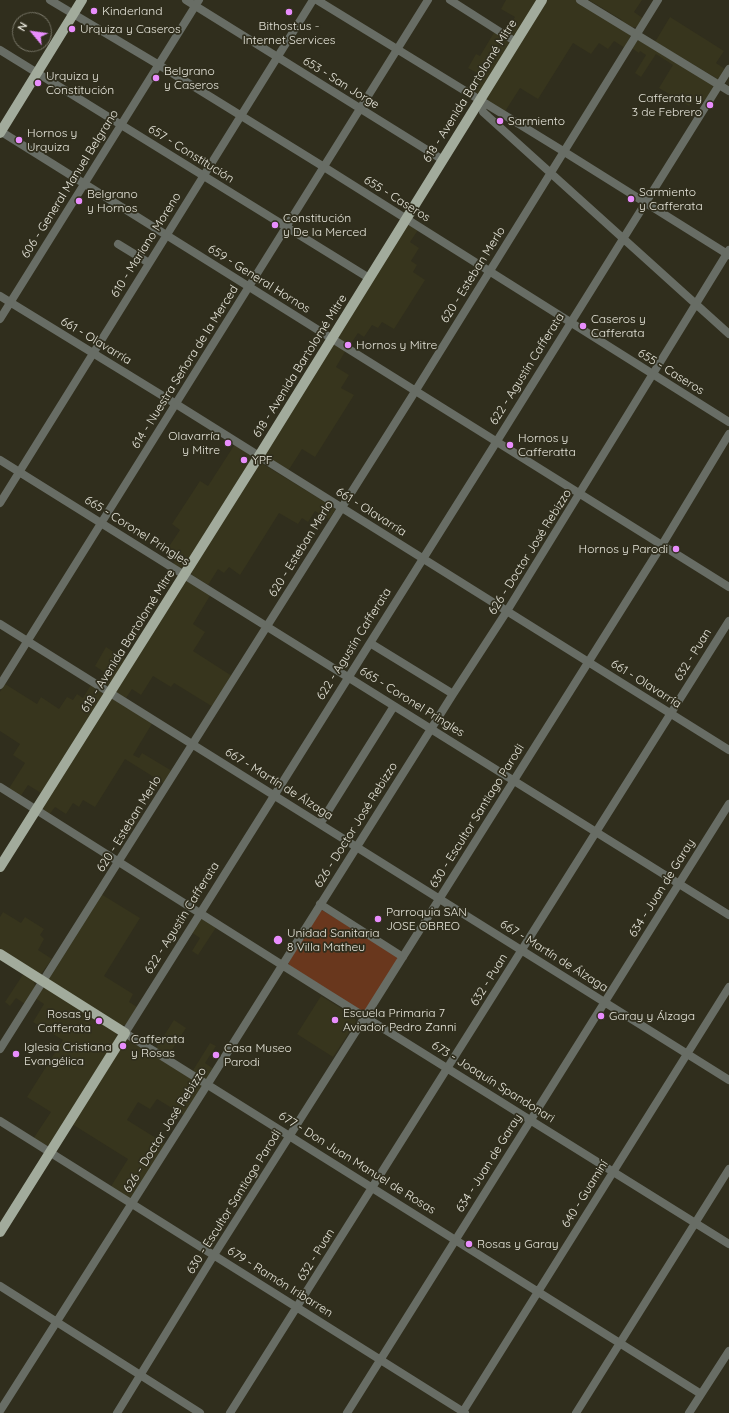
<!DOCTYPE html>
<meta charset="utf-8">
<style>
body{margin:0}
#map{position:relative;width:729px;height:1413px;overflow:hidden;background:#302e1d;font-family:Quicksand,sans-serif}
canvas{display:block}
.north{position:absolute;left:12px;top:12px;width:40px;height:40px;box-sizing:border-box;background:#302e1d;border:1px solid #797769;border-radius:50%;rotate:299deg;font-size:11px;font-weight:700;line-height:16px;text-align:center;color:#e6e5da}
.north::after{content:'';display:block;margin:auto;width:14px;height:18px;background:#e98dfd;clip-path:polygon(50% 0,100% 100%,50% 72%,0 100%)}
</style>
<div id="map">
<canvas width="729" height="1413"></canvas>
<div class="north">N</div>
</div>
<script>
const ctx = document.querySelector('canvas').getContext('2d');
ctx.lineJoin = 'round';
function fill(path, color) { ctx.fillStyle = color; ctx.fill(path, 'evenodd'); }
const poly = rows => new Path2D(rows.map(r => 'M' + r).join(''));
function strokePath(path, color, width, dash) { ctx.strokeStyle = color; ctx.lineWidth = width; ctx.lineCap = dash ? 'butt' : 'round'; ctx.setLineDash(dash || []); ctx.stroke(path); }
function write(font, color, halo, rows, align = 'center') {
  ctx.font = font + ' Quicksand,sans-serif'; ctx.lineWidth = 3.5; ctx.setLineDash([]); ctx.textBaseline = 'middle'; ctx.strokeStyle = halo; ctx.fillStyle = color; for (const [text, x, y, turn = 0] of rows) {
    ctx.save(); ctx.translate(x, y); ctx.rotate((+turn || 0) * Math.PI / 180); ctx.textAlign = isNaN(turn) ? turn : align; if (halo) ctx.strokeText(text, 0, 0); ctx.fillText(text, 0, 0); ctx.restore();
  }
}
fill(poly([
 [506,0,538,0,514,36,505,32,515,17,501,9],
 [546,0,577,0,630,34,630,37,625,48,614,41,608,49,599,43,591,54,573,43,538,99,520,88,504,113,487,101,486,98],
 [589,0,642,0,634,12,644,19,637,27,632,27,623,22,622,20],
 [670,17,724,51,716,63,725,69,718,79,655,42],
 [495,31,509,40,510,43,478,94,469,91,479,74,468,68,476,54,480,56],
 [637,39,712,84,713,86,712,90,705,101,696,96,689,106,659,88,673,65,656,54,641,77,635,73,646,55,640,51,639,53,630,47],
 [407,225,410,225,418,230,410,242,419,248,411,261,417,265,413,272,425,280,394,329,382,322,378,328,372,325,364,337,358,333,350,345,341,340,338,336],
 [333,344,346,350,336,367,349,375,341,388,354,395,315,457,302,449,288,471,265,457,264,452],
 [235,444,251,455,252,458,184,566,179,568,173,564,178,555,168,548,180,530,172,524,200,481,208,486],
 [261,463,335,508,335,510,329,519,315,511,308,522,302,518,298,524,279,513,240,575,229,567,224,573,218,569,208,585,192,575,191,571],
 [187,580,211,594,193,624,205,632,193,651,232,676,213,707,174,683,171,687,153,676,141,695,132,689,126,698,117,693,116,691],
 [106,647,126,660,109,686,102,683,107,674,95,666],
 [92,683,104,693,41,793,28,785,20,797,8,790,25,763,13,755,20,744,0,731,0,692,5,684,37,704,41,697,59,709,67,697,73,700,77,694,83,698],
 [113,698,153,722,133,755,139,758,142,753,172,771,165,784,125,759,95,807,83,800,79,807,73,803,66,814,55,807,49,815,42,810,42,807,110,699],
 [101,894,140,918,104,976,133,994,129,1002,137,1007,126,1025,121,1025,49,980,49,977],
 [3,912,21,923,25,917,44,929,40,935,44,939,38,950,52,959,41,974,39,974,0,950,0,917],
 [201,919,203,919,217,926,198,955,192,951,200,938,191,932],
 [24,973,34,980,35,987,25,1004,16,998,10,1006,5,1002],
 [45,987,116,1032,117,1037,49,1145,47,1146,33,1139,51,1112,27,1097,63,1040,33,1022,44,1004,35,998,43,988],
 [321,996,354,1016,356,1022,333,1057,297,1034],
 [174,1020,186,1028,168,1056,156,1048],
 [127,1039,202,1085,202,1087,185,1116,157,1099,150,1109,138,1102,127,1120,167,1145,131,1199,110,1188,128,1159,72,1124],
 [210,1043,216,1046,205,1063,215,1070,207,1080,192,1072]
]), '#37351d');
fill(poly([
 [322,910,399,957,366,1010,361,1011,290,966,288,963,319,912]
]), '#69371d');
strokePath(poly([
 [50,0,159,65,324,167,729,422],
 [186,0,443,160],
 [317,0,563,151,729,255],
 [450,0,516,42],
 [580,0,729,91],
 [0,50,369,278],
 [480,100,483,112,729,334],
 [0,131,729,587],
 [118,244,149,263],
 [0,296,176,404,729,750],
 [0,319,199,0],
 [0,460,729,915],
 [0,503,313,0],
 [0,624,729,1080],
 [370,643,453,694],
 [0,685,428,0],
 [0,787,328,994,729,1244],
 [320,824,394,706],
 [320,904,403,957],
 [0,1049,416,390,658,0],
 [0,1121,465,1413],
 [0,1286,200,1413],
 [701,1394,125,1033,497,441,729,69],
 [0,1411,207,1085,453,694,507,611,729,250],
 [117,1413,214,1255,365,1017,662,545,729,434],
 [230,1413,729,621],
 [347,1413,729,804],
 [462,1413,729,987],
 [576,1413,729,1169],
 [689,1413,729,1351]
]), '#686d65', 8);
strokePath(poly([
 [0,133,82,0],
 [0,867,259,456,542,0],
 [0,954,125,1033,0,1232]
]), '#a2ab9c', 10);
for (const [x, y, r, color] of [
 [94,11,4,"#e98dfd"],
 [289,12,4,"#e98dfd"],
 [72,29,4,"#e98dfd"],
 [156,78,4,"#e98dfd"],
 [38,83,4,"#e98dfd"],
 [710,105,4,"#e98dfd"],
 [500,121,4,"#e98dfd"],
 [19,140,4,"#e98dfd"],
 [631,199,4,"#e98dfd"],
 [79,201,4,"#e98dfd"],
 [275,225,4,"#e98dfd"],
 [583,326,4,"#e98dfd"],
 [348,345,4,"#e98dfd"],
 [228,443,4,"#e98dfd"],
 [510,445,4,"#e98dfd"],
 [244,460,4,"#e98dfd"],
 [676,549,4,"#e98dfd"],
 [378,919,4,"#e98dfd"],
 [278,940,5,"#e98dfd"],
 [601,1016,4,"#e98dfd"],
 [335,1020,4,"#e98dfd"],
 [99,1021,4,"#e98dfd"],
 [123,1046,4,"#e98dfd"],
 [16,1054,4,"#e98dfd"],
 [216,1055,4,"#e98dfd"],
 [469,1244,4,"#e98dfd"]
]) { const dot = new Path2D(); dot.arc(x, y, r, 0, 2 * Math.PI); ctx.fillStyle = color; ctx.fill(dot); strokePath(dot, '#302e1d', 1.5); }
write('12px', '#e6e5da', '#302e1d', [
 ["Kinderland",102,11],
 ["Bithost.us -",289,26,"center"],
 ["Internet Services",289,40,"center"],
 ["Urquiza y Caseros",80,29],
 ["Belgrano",164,71],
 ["y Caseros",164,85],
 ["Urquiza y",46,76],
 ["Constitución",46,90],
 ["Cafferata y",702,98,"right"],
 ["3 de Febrero",702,112,"right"],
 ["Sarmiento",508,121],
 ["Hornos y",27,133],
 ["Urquiza",27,147],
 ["Sarmiento",639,192],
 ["y Cafferata",639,206],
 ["Belgrano",87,194],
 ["y Hornos",87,208],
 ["Constitución",283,218],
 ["y De la Merced",283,232],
 ["Caseros y",591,319],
 ["Cafferata",591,333],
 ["Hornos y Mitre",356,345],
 ["Olavarría",220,436,"right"],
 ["y Mitre",220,450,"right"],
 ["Hornos y",518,438],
 ["Cafferatta",518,452],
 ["YPF",252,460],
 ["Hornos y Parodi",668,549,"right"],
 ["Parroquia SAN",386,912],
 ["JOSE OBREO",386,926],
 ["Unidad Sanitaria",287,933],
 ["8 Villa Matheu",287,947],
 ["Escuela Primaria 7",343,1013],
 ["Aviador Pedro Zanni",343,1027],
 ["Rosas y",91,1014,"right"],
 ["Cafferata",91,1028,"right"],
 ["Garay y Álzaga",609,1016],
 ["Cafferata",131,1039],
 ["y Rosas",131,1053],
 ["Iglesia Cristiana",24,1047],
 ["Evangélica",24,1061],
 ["Casa Museo",224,1048],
 ["Parodi",224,1062],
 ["Rosas y Garay",477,1244]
], 'left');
write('12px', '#e6e5da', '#302e1d', [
 ["653 - San Jorge",341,83,32],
 ["618 - Avenida Bartolomé Mitre",470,91,-58],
 ["657 - Constitución",191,154,32],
 ["606 - General Manuel Belgrano",70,184,-58],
 ["655 - Caseros",397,199,32],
 ["610 - Mariano Moreno",146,245,-58],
 ["620 - Esteban Merlo",473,275,-58],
 ["659 - General Hornos",259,279,32],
 ["661 - Olavarría",96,341,31],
 ["618 - Avenida Bartolomé Mitre",300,366,-58],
 ["614 - Nuestra Señora de la Merced",185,367,-58],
 ["622 - Agustín Cafferata",527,369,-58],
 ["655 - Caseros",671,372,32],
 ["661 - Olavarría",371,512,32],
 ["665 - Coronel Pringles",137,531,32],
 ["620 - Esteban Merlo",301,549,-58],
 ["626 - Doctor José Rebizzo",530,552,-58],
 ["618 - Avenida Bartolomé Mitre",128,641,-58],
 ["622 - Agustín Cafferata",354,644,-58],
 ["632 - Puan",693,655,-58],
 ["661 - Olavarría",646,684,32],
 ["665 - Coronel Pringles",412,702,32],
 ["667 - Martín de Álzaga",279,784,32],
 ["630 - Escultor Santiago Parodi",477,816,-58],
 ["620 - Esteban Merlo",129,824,-58],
 ["626 - Doctor José Rebizzo",356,825,-58],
 ["634 - Juan de Garay",662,888,-58],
 ["622 - Agustín Cafferata",182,918,-58],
 ["667 - Martín de Álzaga",554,956,32],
 ["632 - Puan",489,980,-58],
 ["673 - Joaquín Spandonari",493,1082,32],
 ["626 - Doctor José Rebizzo",165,1130,-58],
 ["677 - Don Juan Manuel de Rosas",357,1163,32],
 ["634 - Juan de Garay",489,1163,-58],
 ["640 - Guaminí",585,1194,-58],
 ["630 - Escultor Santiago Parodi",234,1202,-58],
 ["632 - Puan",316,1255,-58],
 ["679 - Ramón Iribarren",280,1282,32]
]);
</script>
